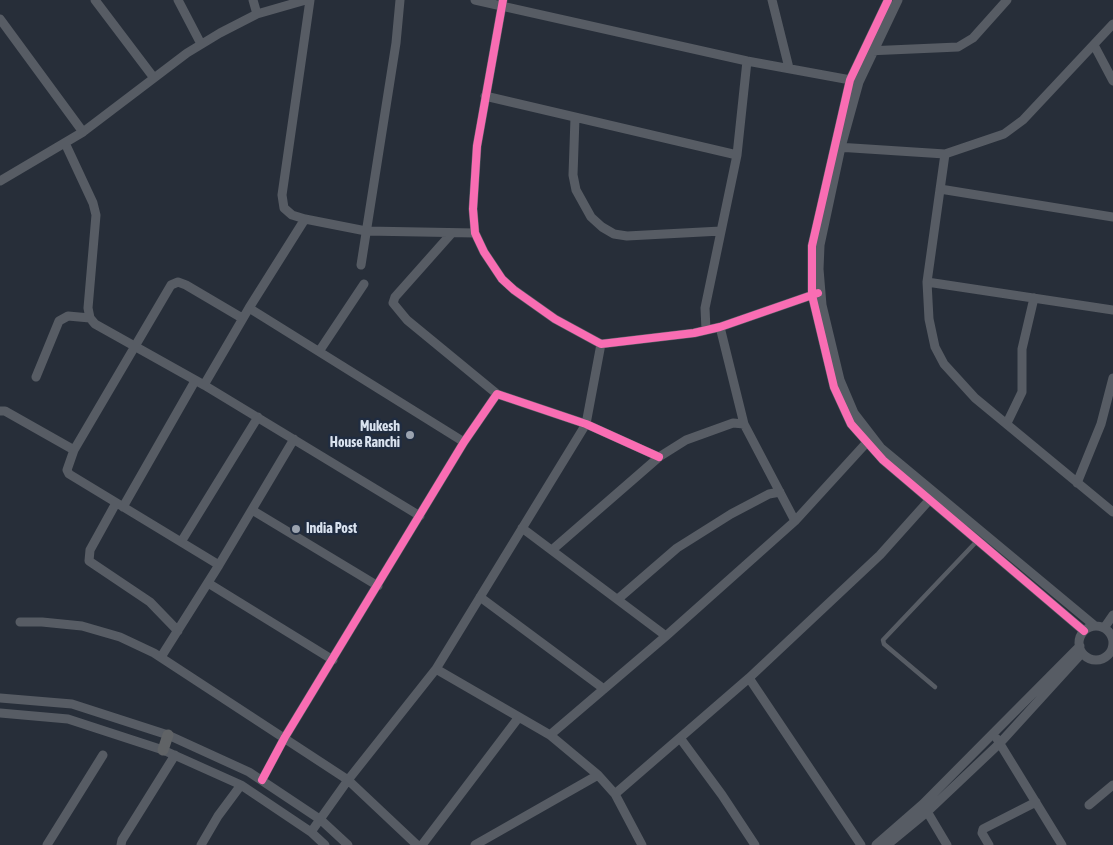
<!DOCTYPE html>
<style>
body{margin:0}
canvas{display:block;background:#272e39}
</style>
<canvas width="1113" height="845"></canvas>
<script>
const ctx = document.querySelector('canvas').getContext('2d');
ctx.lineJoin = 'round';
const poly = rows => new Path2D(rows.map(r => 'M' + r).join(''));
function strokePath(path, color, width, dash) { ctx.strokeStyle = color; ctx.lineWidth = width; ctx.lineCap = dash ? 'butt' : 'round'; ctx.setLineDash(dash || []); ctx.stroke(path); }
function write(font, color, halo, rows, align = 'center') {
  ctx.font = font + ' "Asap Condensed",sans-serif'; ctx.lineWidth = 5; ctx.setLineDash([]); ctx.textBaseline = 'middle'; ctx.strokeStyle = halo; ctx.fillStyle = color; for (const [text, x, y, turn = 0] of rows) {
    ctx.save(); ctx.translate(x, y); ctx.rotate((+turn || 0) * Math.PI / 180); ctx.textAlign = isNaN(turn) ? turn : align; if (halo) ctx.strokeText(text, 0, 0); ctx.fillText(text, 0, 0); ctx.restore();
  }
}
strokePath(poly([
 [935,687,884,644,883,640,977,541]
]), '#575c64', 4.5);
strokePath(poly([
 [95,0,154,78],
 [178,0,201,44],
 [253,0,257,14],
 [310,0,282,195,284,208,292,215,305,219,366,231,475,233],
 [475,0,747,61,856,81],
 [503,0,477,146,473,209,475,233,484,252,502,279,514,290,555,319,601,344,694,333,720,327,818,293],
 [772,0,789,68],
 [888,0,850,80,812,246,812,295,834,387,851,424,883,460,1084,631],
 [898,0,859,82,841,147,820,245,819,269,822,305,840,380,854,413,881,448,1095,626],
 [0,19,83,132],
 [1094,45,1113,81],
 [867,51,958,47,973,38,1007,0],
 [485,96,737,155],
 [575,118,573,175,576,190,591,217,602,227,614,234,627,236,721,231],
 [65,143,93,203,96,215,88,308,90,318,95,324,204,385],
 [837,147,945,154,1004,134,1023,120,1113,24],
 [945,154,927,282,929,319,935,347,944,364,975,398,1113,512],
 [0,181,83,132,187,53,220,33,257,14,306,0],
 [940,189,1113,217],
 [305,219,249,308,204,385,420,516],
 [451,234,395,297,393,303,407,320,497,394],
 [361,265,396,43,400,0],
 [927,282,1113,310],
 [249,308,464,442],
 [720,327,744,424],
 [706,330,705,308,737,155,747,61],
 [320,350,364,284],
 [36,377,59,321,68,316,90,318],
 [0,411,5,411,74,450],
 [1007,423,1022,392,1022,349,1034,298],
 [1077,483,1101,424,1113,378],
 [116,503,90,550,89,561,150,602,178,631],
 [123,507,195,381],
 [252,510,378,586],
 [522,528,666,636],
 [181,542,258,417],
 [552,550,659,457,686,440,733,423,744,424,795,521],
 [219,565,69,474,67,470,74,450,171,285,178,282,186,285,242,318],
 [208,583,333,660],
 [480,597,604,689],
 [618,599,677,548,731,514,769,494,780,492],
 [20,622,42,622,82,626,120,637,154,653,348,780,417,845],
 '1079 643a17 17 0 1 1 34 0a17 17 0 1 1-34 0Z',
 [1104,628,1113,615],
 [161,657,219,565,294,439],
 [436,669,550,735,598,775,615,794,642,845],
 [749,678,861,845],
 [0,698,72,704,168,735,249,772,321,820,348,845],
 [0,713,68,719,163,750,241,785,311,832,325,845],
 [550,735,666,636,795,521,869,440],
 [680,738,722,795,755,845],
 [997,739,1062,845],
 [262,780,285,737,464,442,497,394,586,424,659,457],
 [615,794,749,678,880,555,932,497],
 [1089,805,1113,785],
 [925,808,947,845],
 [311,832,348,780,436,669,586,424,601,344],
 [47,845,103,755],
 [121,845,122,840,175,755],
 [201,845,218,816,241,785],
 [422,845,519,717],
 [475,845,598,775],
 [876,845,923,804,1080,646],
 [887,845,927,812,1000,743,1082,653],
 [989,845,982,833,983,829,1036,802]
]), '#575c64', 9);
strokePath(poly([
 [163,750,168,735]
]), '#606366', 11);
strokePath(poly([
 [503,0,477,146,473,209,475,233,484,252,502,279,514,290,555,319,601,344,694,333,720,327,818,293],
 [888,0,850,80,812,246,812,295,834,387,851,424,883,460,1084,631],
 [262,780,285,737,464,442,497,394,586,424,659,457]
]), '#f96db3', 8);
for (const [x, y, r, color] of [
 [410,435,5,"#9ba3af"],
 [296,529,5,"#9ba3af"]
]) { const dot = new Path2D(); dot.arc(x, y, r, 0, 2 * Math.PI); ctx.fillStyle = color; ctx.fill(dot); strokePath(dot, '#202c40', 2); }
write('bold 14px', '#d9e2ef', '#202c40', [
 ["Mukesh",400,427],
 ["House Ranchi",400,443],
 ["India Post",306,529,"left"]
], 'right');
</script>
